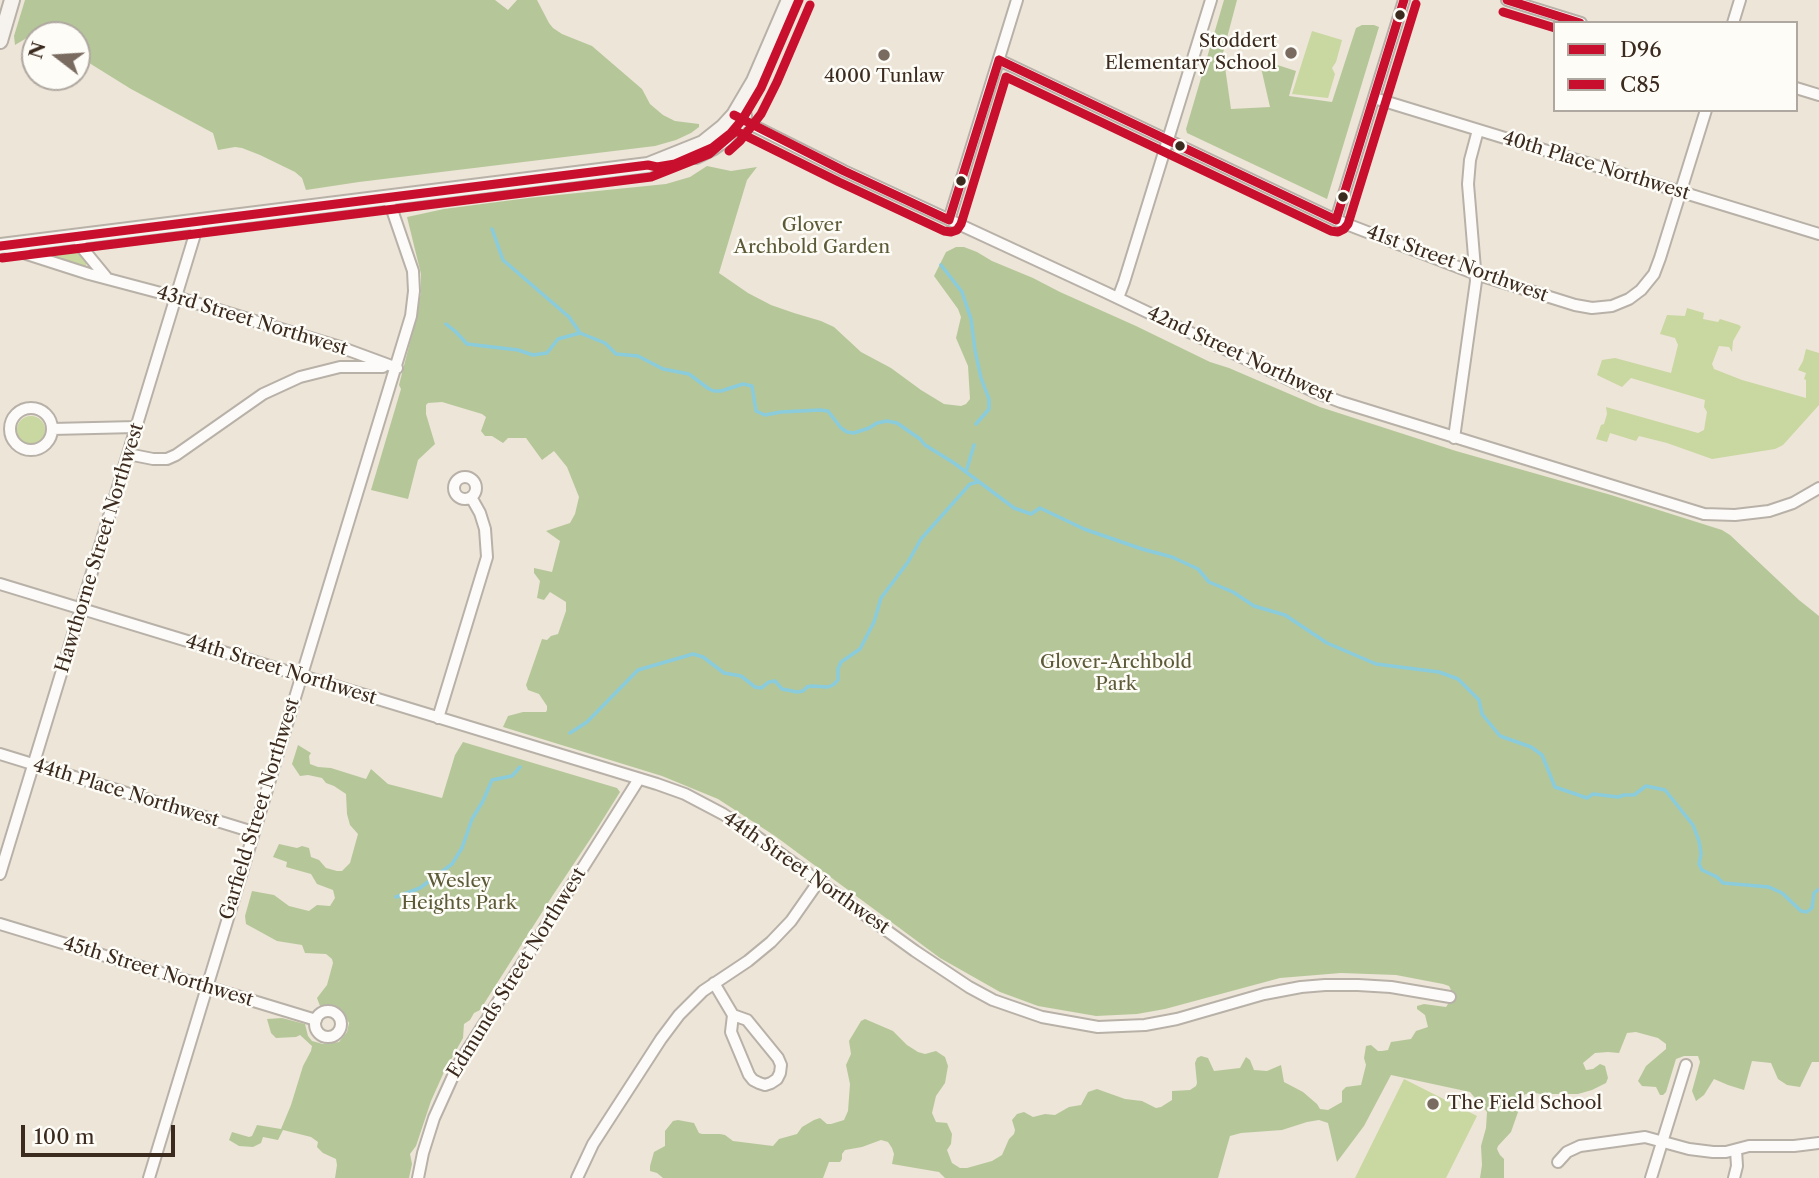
<!DOCTYPE html>
<style>
body{margin:0}
#map{position:relative;width:1819px;height:1178px;overflow:hidden;background:#ede5d8;font-family:"Libre Caslon Text",serif}
canvas{display:block}
.legend{position:absolute;left:1553px;top:21px;width:245px;height:91px;box-sizing:border-box;background:#fdfcf7;border:2px solid #afa8a0;margin:0;padding:9px 12px;list-style:none;font-size:21px;color:#3b2a1e}
.legend li{display:flex;align-items:center;gap:14px;height:35px}
.legend b{width:35px;border:2px solid #afa8a0}
.north{position:absolute;left:21px;top:21px;width:70px;height:70px;box-sizing:border-box;background:#fdfcf7;border:2px solid #afa8a0;border-radius:50%;rotate:287deg;font-size:19px;font-weight:700;line-height:28px;text-align:center;color:#3b2a1e}
.north::after{content:'';display:block;margin:auto;width:24px;height:32px;background:#796b5f;clip-path:polygon(50% 0,100% 100%,50% 72%,0 100%)}
.scale{position:absolute;left:21px;top:1125px;width:154px;height:32px;box-sizing:border-box;border:4px solid #3b2a1e;border-top:0;padding-left:9px;font-size:21px;line-height:24px;white-space:nowrap;color:#3b2a1e;-webkit-text-stroke:5px #fdfcf7;paint-order:stroke}
</style>
<div id="map">
<canvas width="1819" height="1178"></canvas>
<ul class="legend">
<li><b style="height:9px;background:#c8102e"></b>D96</li>
<li><b style="height:9px;background:#c8102e"></b>C85</li>
</ul>
<div class="north">N</div>
<div class="scale">100 m</div>
</div>
<script>
const ctx = document.querySelector('canvas').getContext('2d');
ctx.lineJoin = 'round';
function fill(path, color) { ctx.fillStyle = color; ctx.fill(path, 'evenodd'); }
const poly = rows => new Path2D(rows.map(r => 'M' + r).join(''));
function strokePath(path, color, width, dash) { ctx.strokeStyle = color; ctx.lineWidth = width; ctx.lineCap = dash ? 'butt' : 'round'; ctx.setLineDash(dash || []); ctx.stroke(path); }
function write(font, color, halo, rows, align = 'center') {
  ctx.font = font + ' "Libre Caslon Text",serif'; ctx.lineWidth = 5; ctx.setLineDash([]); ctx.textBaseline = 'middle'; ctx.strokeStyle = halo; ctx.fillStyle = color; for (const [text, x, y, turn = 0] of rows) {
    ctx.save(); ctx.translate(x, y); ctx.rotate((+turn || 0) * Math.PI / 180); ctx.textAlign = isNaN(turn) ? turn : align; if (halo) ctx.strokeText(text, 0, 0); ctx.fillText(text, 0, 0); ctx.restore();
  }
}
fill(poly([
 [1312,31,1342,40,1336,62,1332,68,1335,74,1328,98,1292,94],
 [72,246,86,263,86,267,84,268,35,252,37,250],
 [1687,308,1704,313,1703,319,1718,322,1720,319,1739,325,1741,327,1733,341,1732,352,1729,347,1719,346,1712,364,1714,369,1742,380,1806,398,1806,380,1804,379,1806,373,1798,370,1803,361,1806,349,1819,353,1819,405,1783,445,1775,449,1712,459,1667,443,1639,436,1636,441,1610,433,1607,442,1596,439,1601,425,1604,424,1607,414,1606,407,1698,433,1704,430,1707,412,1704,407,1705,400,1631,378,1622,387,1597,375,1602,360,1615,358,1671,373,1678,345,1675,338,1660,334,1667,315,1685,316],
 '17 430a14 14 0 1 1 28 0a14 14 0 1 1-28 0Z',
 [1404,1079,1477,1116,1446,1178,1355,1178]
]), '#c9d7a0');
fill(poly([
 [25,0,495,0,508,10,517,0,537,0,549,23,553,28,562,34,592,46,642,89,650,104,663,115,675,121,699,124,699,127,691,133,676,140,655,146,359,182,306,190,302,178,295,172,260,155,242,148,235,147,218,150,213,133,131,89,86,61,77,58,77,35,36,35,30,36,15,45,14,36],
 [1224,0,1237,0,1223,53,1231,109,1270,107,1259,59,1296,71,1289,96,1332,102,1356,28,1362,25,1374,25,1379,27,1327,199,1187,133,1186,129],
 [707,166,731,171,757,167,747,180,719,273,748,293,771,305,794,313,821,321,834,327,861,352,891,368,921,390,944,404,961,406,966,404,970,399,968,366,956,338,961,317,958,309,934,276,946,252,956,247,964,247,977,252,992,261,1033,278,1060,292,1136,326,1210,362,1229,368,1320,407,1456,451,1611,495,1722,530,1730,535,1799,600,1819,616,1819,1062,1812,1062,1800,1087,1787,1085,1778,1079,1771,1063,1752,1061,1744,1090,1728,1085,1714,1079,1704,1095,1696,1101,1692,1091,1700,1062,1698,1056,1684,1056,1676,1059,1666,1092,1663,1095,1660,1095,1656,1087,1642,1086,1638,1081,1646,1066,1666,1049,1666,1044,1658,1038,1636,1032,1627,1033,1619,1053,1608,1052,1595,1053,1583,1063,1586,1070,1593,1069,1600,1064,1605,1066,1608,1078,1606,1083,1592,1090,1578,1094,1540,1094,1531,1092,1524,1095,1511,1132,1498,1146,1497,1149,1500,1155,1504,1159,1504,1178,1480,1178,1482,1165,1481,1146,1486,1128,1487,1112,1470,1092,1391,1075,1364,1126,1337,1162,1328,1123,1319,1120,1307,1122,1282,1130,1241,1133,1230,1136,1218,1178,945,1178,939,1172,892,1164,894,1154,892,1148,888,1142,881,1140,862,1147,845,1150,842,1154,842,1159,840,1162,829,1162,823,1178,663,1178,657,1173,650,1171,650,1166,654,1152,665,1146,665,1131,673,1121,678,1120,694,1123,699,1133,702,1134,720,1134,725,1135,733,1141,773,1146,779,1139,797,1134,802,1127,814,1120,820,1118,827,1124,831,1124,844,1120,848,1111,850,1084,846,1065,851,1054,849,1041,861,1021,865,1019,893,1031,907,1045,918,1052,925,1054,936,1051,945,1057,948,1066,945,1083,936,1096,932,1113,936,1122,947,1123,952,1134,951,1144,947,1150,952,1163,960,1168,967,1168,992,1161,1002,1155,1009,1139,1014,1134,1015,1130,1012,1120,1017,1114,1024,1112,1033,1117,1045,1114,1055,1115,1069,1107,1081,1105,1088,1092,1097,1089,1125,1099,1142,1101,1156,1108,1161,1107,1172,1100,1172,1091,1190,1090,1196,1086,1197,1083,1195,1063,1197,1058,1201,1056,1208,1058,1214,1071,1240,1068,1246,1057,1250,1060,1254,1070,1267,1071,1281,1065,1284,1082,1303,1092,1317,1104,1320,1109,1328,1110,1342,1102,1342,1091,1346,1087,1361,1085,1366,1065,1364,1058,1366,1046,1371,1045,1378,1051,1382,1051,1388,1050,1391,1042,1411,1039,1416,1031,1428,1027,1425,1015,1417,1009,1417,1006,1424,1004,1446,1007,1448,1004,1451,990,1449,986,1443,984,1396,975,1341,973,1280,978,1165,1009,1137,1014,1096,1016,1038,1006,1000,992,940,958,775,836,718,799,662,776,503,727,508,716,523,712,546,712,547,710,547,706,539,694,528,690,526,685,542,639,547,640,551,636,558,634,566,611,566,602,550,592,544,600,537,598,540,581,534,573,534,568,552,572,560,541,546,531,570,523,575,514,579,497,567,467,554,451,542,460,526,438,508,438,503,443,492,436,485,436,481,431,486,417,482,414,442,402,428,403,426,405,426,414,435,444,418,460,408,499,371,490,401,389,399,385,416,319,421,292,421,274,407,217,444,209,528,198,666,184,690,177],
 [463,742,617,788,620,792,595,832,553,895,480,1010,474,1013,470,1020,464,1024,463,1038,444,1072,431,1101,416,1146,410,1154,412,1164,409,1178,335,1178,337,1165,336,1159,323,1153,317,1147,318,1142,311,1137,283,1130,278,1140,263,1137,261,1143,253,1147,239,1146,229,1140,232,1132,249,1137,252,1136,257,1125,281,1129,291,1105,303,1066,311,1051,312,1046,300,1035,296,1037,276,1038,271,1033,267,1019,282,1018,305,1024,308,1036,312,1041,323,1044,339,1042,347,1032,349,1023,342,1010,328,1005,320,1006,317,998,327,985,333,963,332,959,326,954,305,953,302,945,277,941,246,924,245,916,252,891,274,895,289,906,309,911,317,905,330,906,335,898,333,890,317,884,311,874,286,867,287,862,273,857,279,844,297,848,302,846,309,848,311,857,319,860,326,868,337,871,342,871,350,863,358,834,350,825,347,814,346,794,334,786,326,783,322,778,308,775,300,776,292,764,298,745,311,753,309,756,310,764,318,767,331,768,366,779,371,769,388,784,442,798,455,755]
]), '#b5c799');
strokePath(poly([
 [492,229,503,260,569,317,580,333,605,343,616,354,638,356,663,369,689,374,709,389,714,391,721,391,743,384,752,386,756,411,765,415,781,412,820,410,828,411,841,428,847,432,854,433,869,428,877,423,887,421,897,423,920,439,925,445,954,463,1014,508,1031,514,1040,508,1084,529,1142,549,1172,557,1198,569,1209,582,1233,592,1254,606,1285,615,1327,643,1376,664,1439,672,1458,679,1479,700,1482,714,1500,736,1531,747,1542,755,1555,787,1587,798,1593,794,1618,797,1624,795,1634,795,1646,786,1665,790,1693,825,1699,841,1701,854,1699,864,1702,870,1717,877,1723,883,1769,887,1782,893,1801,911,1807,912,1812,908,1814,893,1819,889],
 [941,265,962,292,971,319,975,350,981,378,989,399,989,409,976,424],
 [446,324,456,332,467,344,518,350,533,355,547,353,558,339,580,333],
 [966,472,974,445],
 [570,733,587,722,638,670,693,654,703,657,724,673,741,676,755,687,761,688,769,682,775,681,782,689,797,692,803,691,807,687,811,686,828,687,833,685,838,680,838,669,841,662,860,649,874,622,881,598,908,562,921,539,970,484,978,482],
 [396,897,420,888,452,864,462,848,472,819,483,801,492,780,512,776,520,767]
]), '#8acbdc', 3.5);
const street = poly([
 [1507,0,1581,23],
 [1733,23,1740,0],
 [999,60,1336,220,1476,274,1575,305,1592,308,1612,306,1629,299,1641,290,1654,274,1660,258,1706,110],
 [1796,88,1819,95],
 [1374,98,1819,234],
 [736,117,844,171,1105,292,1317,393,1341,402,1704,514,1735,515,1769,511,1793,503,1819,488],
 [949,220,1017,0],
 [1336,220,1404,0],
 [77,236,83,249,106,277],
 [5,247,89,274,176,297,340,347,397,368],
 [1118,298,1124,282,1211,0],
 '10 429a21 21 0 1 1 42 0a21 21 0 1 1-42 0Z',
 [52,429,136,427],
 [1454,438,1476,281,1468,184,1470,160,1478,130],
 [128,454,153,459,167,459,176,455,263,394,300,377,340,367,383,367],
 '454 488a11 11 0 1 1 22 0a11 11 0 1 1-22 0Z',
 [0,584,657,784,685,794,723,814,749,831,915,951,969,987,993,1000,1042,1017,1098,1027,1145,1025,1177,1019,1264,994,1301,987,1325,985,1358,985,1391,987,1450,997],
 [438,718,487,557,485,529,480,513,471,497],
 [0,754,253,832],
 [0,874,199,221],
 [0,924,316,1020],
 [714,983,733,1015,731,1032,749,1075,753,1080,759,1083,765,1085,771,1083,777,1079,780,1073,781,1065,778,1058,747,1020,733,1015],
 '315 1024a13 13 0 1 1 26 0a13 13 0 1 1-26 0Z',
 [1558,1162,1567,1152,1580,1146,1645,1137,1689,1149,1713,1152,1726,1152,1749,1146,1794,1146,1819,1143],
 [149,1178,411,316,414,291,413,271,388,198],
 [418,1178,423,1153,434,1118,458,1065,639,779],
 [577,1178,593,1144,661,1039,679,1015,703,991,748,961,771,942,791,921,819,881],
 [1651,1178,1686,1065],
 [1734,1178,1737,1166,1736,1150]
]);
const secondary = poly([
 [0,41,12,0],
 [696,156,712,148,725,139,744,116],
 [0,246,648,165,703,143,723,127,734,115,754,81,789,0]
]);
strokePath(street, '#b8b1a8', 14);
strokePath(secondary, '#b8b1a8', 18);
strokePath(street, '#fcfbf9', 10);
strokePath(secondary, '#f6f3ee', 14);
strokePath(poly([
 [1507,0,1580,23],
 [999,60,1336,220],
 [734,115,844,171,949,220],
 [949,220,999,60],
 [1336,220,1404,0],
 [0,246,648,165,657,167,675,164,712,148,731,133,742,120,761,88,799,0]
]), '#c8102e', 9);
strokePath(poly([
 [1503,12,1555,28],
 [729,151,740,141,761,114,777,82,810,5],
 [2,258,651,177,709,154,736,131,839,182,944,231,951,232,957,230,961,224,1006,77,1331,231,1338,232,1344,229,1348,224,1416,4]
]), '#c8102e', 9);
for (const [x, y, r, color] of [
 [1400,15,6,"#3b2a1e"],
 [1291,53,7,"#796b5f"],
 [884,55,7,"#796b5f"],
 [1180,146,6,"#3b2a1e"],
 [961,181,6,"#3b2a1e"],
 [1343,197,6,"#3b2a1e"],
 [1433,1104,7,"#796b5f"]
]) { const dot = new Path2D(); dot.arc(x, y, r, 0, 2 * Math.PI); ctx.fillStyle = color; ctx.fill(dot); strokePath(dot, '#fdfcf7', 2.5); }
write('19px', '#3b2a1e', '#fdfcf7', [
 ["Stoddert",1277,42],
 ["Elementary School",1277,64],
 ["4000 Tunlaw",884,77,"center"],
 ["The Field School",1447,1104,"left"]
], 'right');
write('19px', '#3b2a1e', '#fdfcf7', [
 ["40th Place Northwest",1596,166,17],
 ["41st Street Northwest",1457,264,20],
 ["43rd Street Northwest",252,321,17],
 ["42nd Street Northwest",1240,355,25],
 ["Hawthorne Street Northwest",100,548,-73],
 ["44th Street Northwest",281,670,17],
 ["44th Place Northwest",126,793,17],
 ["Garfield Street Northwest",260,809,-73],
 ["44th Street Northwest",806,873,35],
 ["45th Street Northwest",158,972,17],
 ["Edmunds Street Northwest",517,973,-58]
]);
write('19px', '#5d5a38', '#fdfcf7', [
 ["Glover",812,226],
 ["Archbold Garden",812,248],
 ["Glover-Archbold",1116,663],
 ["Park",1116,685],
 ["Wesley",459,882],
 ["Heights Park",459,904]
]);
</script>
